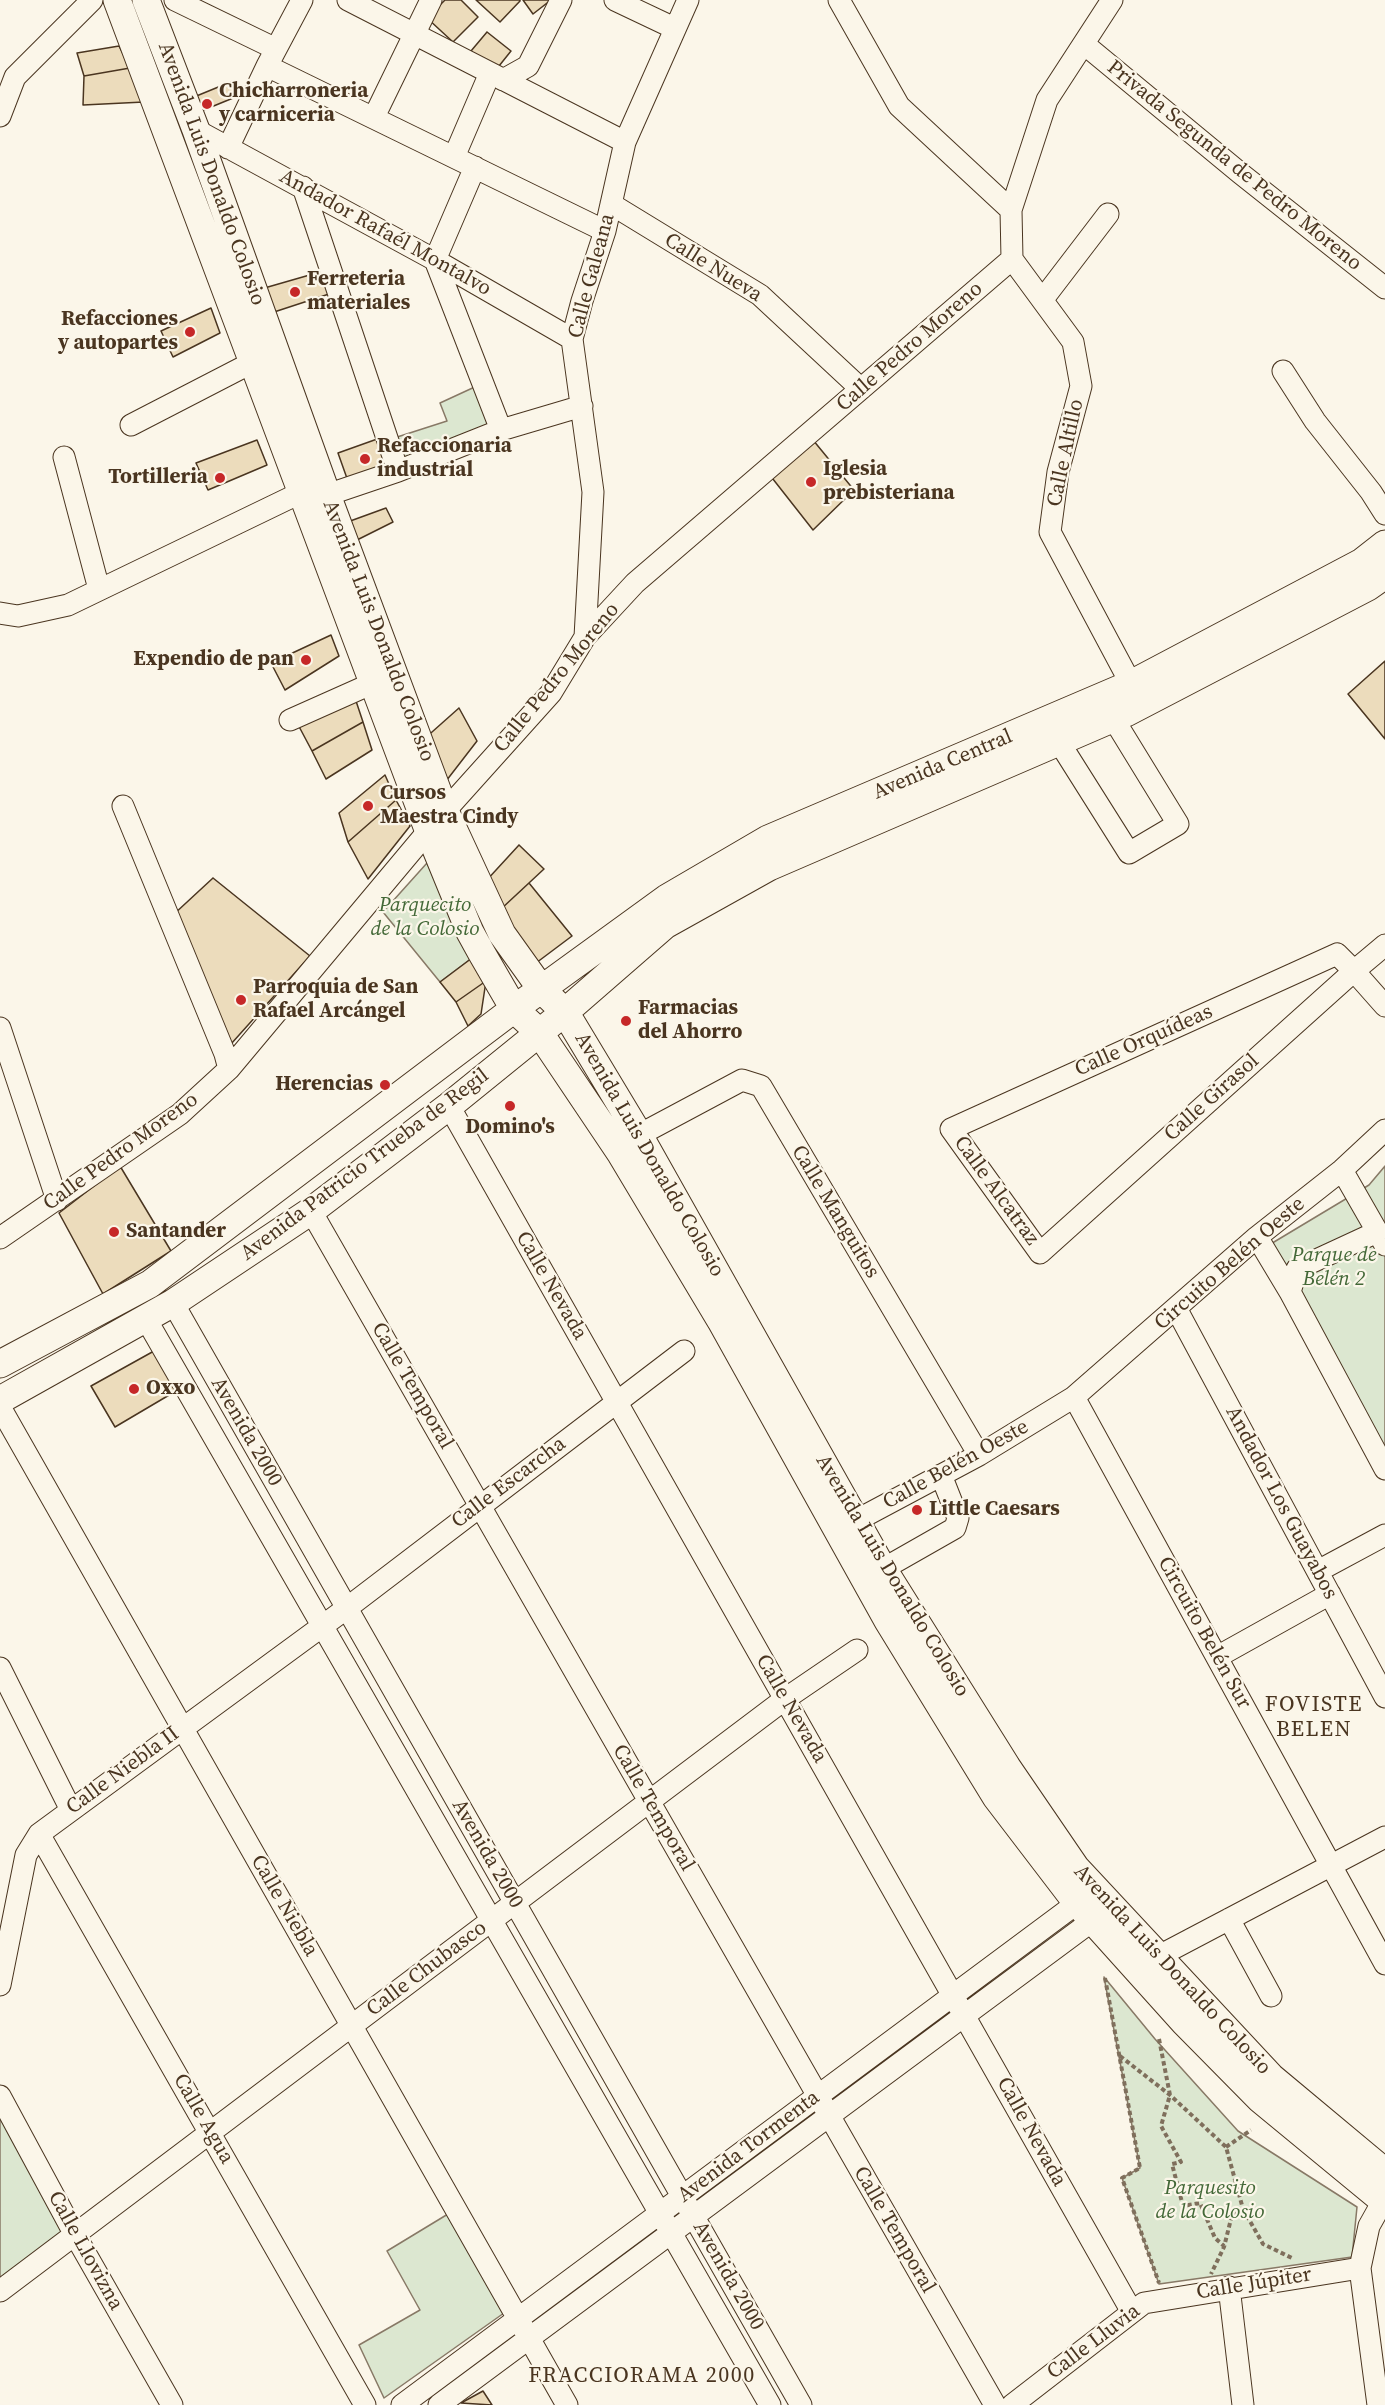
<!DOCTYPE html>
<meta charset="utf-8">
<style>
body{margin:0}
canvas{display:block;background:#fbf6e9}
</style>
<canvas width="1385" height="2405"></canvas>
<script>
const ctx = document.querySelector('canvas').getContext('2d');
ctx.lineJoin = 'round';
function fill(path, color) { ctx.fillStyle = color; ctx.fill(path, 'evenodd'); }
const poly = rows => new Path2D(rows.map(r => 'M' + r).join(''));
function strokePath(path, color, width, dash) { ctx.strokeStyle = color; ctx.lineWidth = width; ctx.lineCap = dash ? 'butt' : 'round'; ctx.setLineDash(dash || []); ctx.stroke(path); }
function write(font, color, halo, rows, align = 'center') {
  ctx.font = font + ' "Source Serif 4",serif'; ctx.lineWidth = 4.5; ctx.setLineDash([]); ctx.textBaseline = 'middle'; ctx.strokeStyle = halo; ctx.fillStyle = color; for (const [text, x, y, turn = 0] of rows) {
    ctx.save(); ctx.translate(x, y); ctx.rotate((+turn || 0) * Math.PI / 180); ctx.textAlign = isNaN(turn) ? turn : align; if (halo) ctx.strokeText(text, 0, 0); ctx.fillText(text, 0, 0); ctx.restore();
  }
}
const green = poly([
 [479,385,497,427,400,467,391,439,447,421,440,403,479,385],
 [427,863,472,958,440,982,383,912,427,863],
 [1385,1166,1385,1450,1264,1248,1369,1185,1385,1166],
 [1104,1977,1155,2039,1238,2131,1357,2207,1352,2257,1159,2284,1122,2178,1140,2168,1104,1977],
 [0,2104,75,2235,0,2291,0,2104],
 [448,2214,504,2313,384,2398,359,2345,420,2310,387,2251,448,2214]
]);
fill(green, '#dce7d0');
strokePath(green, '#887966', 1.5);
const building = poly([
 [445,0,461,0,478,17,453,42,427,18,445,0],
 [476,0,520,0,520,1,500,22,476,0],
 [523,0,551,0,533,14,523,0],
 [487,32,511,51,495,71,471,51,487,32],
 [119,46,130,68,84,76,77,53,119,46],
 [130,68,144,102,83,105,84,76,130,68],
 [233,81,238,96,199,112,194,97,233,81],
 [320,272,329,294,268,314,261,289,320,272],
 [211,308,220,333,173,357,161,331,211,308],
 [380,438,392,465,349,484,338,453,380,438],
 [257,440,267,465,208,490,196,463,257,440],
 [813,440,854,490,813,530,769,474,813,440],
 [386,508,393,522,345,546,342,524,386,508],
 [331,635,339,656,285,690,271,663,331,635],
 [1385,661,1385,739,1348,694,1385,661],
 [354,695,363,722,312,751,295,719,354,695],
 [459,708,477,741,443,785,423,740,459,708],
 [363,722,372,750,326,779,312,751,363,722],
 [385,775,396,800,348,842,339,813,385,775],
 [396,800,410,826,368,879,348,842,396,800],
 [519,845,544,869,501,909,485,882,519,845],
 [213,878,310,956,231,1044,173,915,213,878],
 [529,883,572,936,532,966,501,909,529,883],
 [472,958,486,981,456,1002,440,982,472,958],
 [486,981,481,1014,468,1026,456,1002,486,981],
 [120,1166,171,1251,103,1294,59,1213,120,1166],
 [154,1351,176,1391,115,1427,91,1386,154,1351],
 [483,2391,492,2405,461,2403,483,2391]
]);
fill(building, '#ecdcbc');
strokePath(building, '#4a3520', 1.5);
const minor = poly([
 [175,0,276,49],
 [348,0,625,142],
 [615,0,674,28],
 [839,0,899,106,1011,210],
 [1084,44,1240,173,1385,288],
 [267,66,605,231],
 [503,80,528,66,561,0],
 [0,116,15,77,92,0],
 [374,117,431,0],
 [196,130,435,260,572,339],
 [228,148,267,66,302,0],
 [454,157,490,73],
 [475,167,435,260,501,430],
 [303,187,398,471],
 [611,204,760,295,861,389],
 [1012,259,1073,342,1081,386,1058,472,1050,532,1131,684],
 [1043,299,1108,214],
 [1283,371,1315,421,1371,492,1385,514],
 [131,425,253,362],
 [64,457,99,589],
 [327,495,398,471,501,430,582,406],
 [0,613,18,616,68,605,302,492],
 [585,637,593,492,572,339,582,301,605,231,625,142,688,0],
 [290,720,373,683],
 [1059,742,1129,853,1178,824,1113,718],
 [123,806,225,1054,229,1069],
 [1385,945,1354,971,1040,1253,951,1129,1337,954,1354,971,1385,1006],
 [0,1028,57,1200],
 [449,1106,1132,2312],
 [639,1135,742,1080,761,1086,979,1455],
 [1342,1170,1385,1245],
 [311,1211,995,2405],
 [1257,1237,1290,1292,1385,1469],
 [0,1238,180,1114,229,1069,445,811,551,693,585,637,635,583,1012,259,1011,210,1047,100,1112,0],
 [1290,1292,1297,1269,1377,1232],
 [173,1303,801,2405],
 [1177,1310,1385,1697],
 [146,1319,770,2405],
 [1074,1397,1385,1964],
 [0,1407,567,2405],
 [844,1527,979,1455,1074,1397,1257,1237,1342,1170,1385,1130],
 [883,1569,955,1528,958,1518,941,1475],
 [1318,1571,1385,1535],
 [1217,1657,1330,1594],
 [0,1668,71,1810],
 [39,1834,365,2405],
 [1229,1919,1271,1996],
 [1147,1966,1159,1956,1385,1837],
 [0,1985,26,1855,39,1834,347,1608,684,1351],
 [0,2096,75,2235,172,2405],
 [1229,2287,1243,2405],
 [0,2291,785,1699,857,1650],
 [402,2405,1088,1895],
 [439,2405,1092,1921],
 [1012,2405,1144,2303,1360,2268],
 [1378,2405,1360,2268,1369,2226,1383,2201]
]);
const major = poly([
 [117,0,429,832,470,932,481,952,514,1009,539,1032,621,1154,721,1321,888,1621,996,1797,1077,1903,1184,2022,1260,2099,1385,2202],
 [146,0,196,130,327,495,445,811,502,934,542,990,565,1012,639,1135,883,1569,1007,1767,1076,1868,1271,2077,1385,2172],
 [0,1364,150,1284,514,1009,667,898,768,839,1131,684,1362,562,1385,544],
 [0,1400,173,1303,311,1211,449,1106,565,1012,665,925,769,867,1128,712,1368,587,1385,575]
]);
strokePath(minor, '#4a3520', 23);
strokePath(major, '#4a3520', 29);
strokePath(poly([
 [1105,1978,1140,2168,1122,2178,1159,2283],
 [1159,2039,1170,2095,1161,2126,1181,2162,1172,2164,1183,2206,1200,2203,1215,2238,1224,2246],
 [1120,2056,1170,2095,1226,2147,1243,2209,1232,2215,1224,2247,1211,2274],
 [1226,2147,1251,2130],
 [1243,2209,1263,2244,1294,2259]
]), '#7f6f5c', 4, [4.5, 3]);
strokePath(minor, '#fbf6e9', 21);
strokePath(major, '#fbf6e9', 27);
for (const [x, y, r, color] of [
 [207,104,6,"#c62828"],
 [295,292,6,"#c62828"],
 [190,332,6,"#c62828"],
 [365,459,6,"#c62828"],
 [220,478,6,"#c62828"],
 [811,482,6,"#c62828"],
 [306,660,6,"#c62828"],
 [368,806,6,"#c62828"],
 [241,1000,6,"#c62828"],
 [626,1021,6,"#c62828"],
 [385,1085,6,"#c62828"],
 [510,1106,6,"#c62828"],
 [114,1232,6,"#c62828"],
 [134,1389,6,"#c62828"],
 [917,1510,6,"#c62828"]
]) { const dot = new Path2D(); dot.arc(x, y, r, 0, 2 * Math.PI); ctx.fillStyle = color; ctx.fill(dot); strokePath(dot, '#fbf6e9', 2); }
write('bold 21px', '#4a3520', '#fbf6e9', [
 ["Chicharroneria",219,92],
 ["y carniceria",219,116],
 ["Ferreteria",307,280],
 ["materiales",307,304],
 ["Refacciones",178,320,"right"],
 ["y autopartes",178,344,"right"],
 ["Refaccionaria",377,447],
 ["industrial",377,471],
 ["Iglesia",823,470],
 ["prebisteriana",823,494],
 ["Tortilleria",208,478,"right"],
 ["Expendio de pan",294,660,"right"],
 ["Cursos",380,794],
 ["Maestra Cindy",380,818],
 ["Parroquia de San",253,988],
 ["Rafael Arcángel",253,1012],
 ["Farmacias",638,1009],
 ["del Ahorro",638,1033],
 ["Herencias",373,1085,"right"],
 ["Domino's",510,1128,"center"],
 ["Santander",126,1232],
 ["Oxxo",146,1389],
 ["Little Caesars",929,1510]
], 'left');
write('21px', '#4a3520', '#fbf6e9', [
 ["Privada Segunda de Pedro Moreno",1234,166,39],
 ["Avenida Luis Donaldo Colosio",211,174,70],
 ["Andador Rafaél Montalvo",385,233,29],
 ["Calle Nueva",713,268,32],
 ["Calle Galeana",592,276,-75],
 ["Calle Pedro Moreno",910,347,-41],
 ["Calle Altillo",1066,453,-78],
 ["Avenida Luis Donaldo Colosio",378,631,69],
 ["Calle Pedro Moreno",557,678,-51],
 ["Avenida Central",943,765,-23],
 ["Calle Orquídeas",1144,1041,-24],
 ["Calle Girasol",1212,1098,-42],
 ["Calle Pedro Moreno",121,1152,-36],
 ["Avenida Luis Donaldo Colosio",649,1155,60],
 ["Avenida Patricio Trueba de Regil",365,1165,-37],
 ["Calle Alcatraz",996,1191,54],
 ["Calle Manguitos",835,1212,59],
 ["Circuito Belén Oeste",1230,1264,-41],
 ["Calle Nevada",551,1286,60],
 ["Calle Temporal",412,1386,60],
 ["Avenida 2000",246,1432,60],
 ["Calle Belén Oeste",956,1465,-29],
 ["Calle Escarcha",509,1483,-37],
 ["Andador Los Guayabos",1281,1503,62],
 ["Avenida Luis Donaldo Colosio",892,1576,59],
 ["Circuito Belén Sur",1204,1633,61],
 ["Calle Nevada",791,1709,60],
 ["Calle Niebla II",123,1771,-36],
 ["Calle Temporal",653,1808,60],
 ["Avenida 2000",487,1854,60],
 ["Calle Niebla",284,1906,60],
 ["Calle Chubasco",427,1969,-37],
 ["Avenida Luis Donaldo Colosio",1172,1970,47],
 ["Calle Agua",203,2119,60],
 ["Calle Nevada",1031,2132,61],
 ["Avenida Tormenta",749,2147,-37],
 ["Calle Temporal",894,2230,60],
 ["Calle Llovizna",85,2251,61],
 ["Avenida 2000",728,2276,60],
 ["Calle Júpiter",1254,2284,-9],
 ["Calle Lluvia",1094,2342,-37]
]);
write('italic 21px', '#436837', '#fbf6e9', [
 ["Parquecito",425,906],
 ["de la Colosio",425,930],
 ["Parque de",1334,1256],
 ["Belén 2",1334,1280],
 ["Parquesito",1210,2189],
 ["de la Colosio",1210,2213]
]);
ctx.letterSpacing = '1.5px';
write('22px', '#4a3520', '#fbf6e9', [
 ["FOVISTE",1314,1705],
 ["BELEN",1314,1730],
 ["FRACCIORAMA 2000",642,2376]
]);
ctx.letterSpacing = '0px';
</script>
